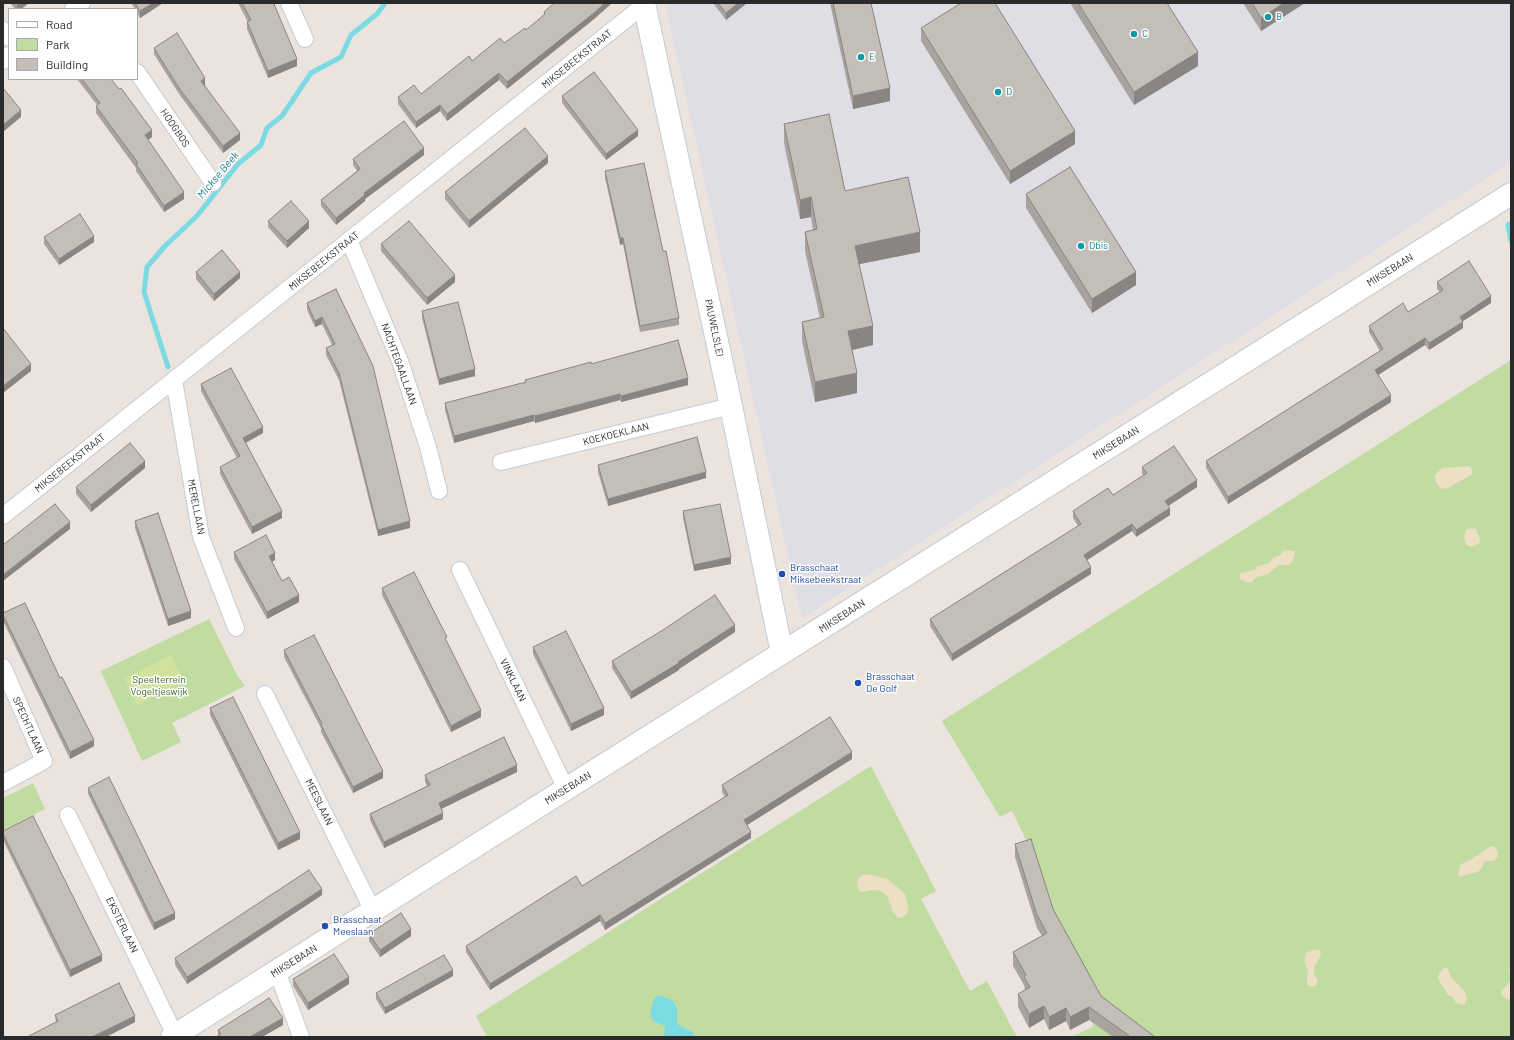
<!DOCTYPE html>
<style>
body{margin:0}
#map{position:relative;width:1514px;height:1040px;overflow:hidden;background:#ebe3de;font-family:Barlow,sans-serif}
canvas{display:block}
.frame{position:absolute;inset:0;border:4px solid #2a2a2a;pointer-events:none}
.legend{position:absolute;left:8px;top:8px;width:130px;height:72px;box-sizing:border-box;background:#fff;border:1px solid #aaa;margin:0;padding:5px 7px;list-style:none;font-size:12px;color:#2a2a2a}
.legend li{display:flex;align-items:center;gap:8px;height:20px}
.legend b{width:20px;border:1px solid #aaa}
</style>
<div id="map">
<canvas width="1514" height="1040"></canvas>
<div class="frame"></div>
<ul class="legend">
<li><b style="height:5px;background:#fff"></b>Road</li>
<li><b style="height:11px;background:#c0dca0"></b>Park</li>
<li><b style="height:11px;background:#c4beb9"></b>Building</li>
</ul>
</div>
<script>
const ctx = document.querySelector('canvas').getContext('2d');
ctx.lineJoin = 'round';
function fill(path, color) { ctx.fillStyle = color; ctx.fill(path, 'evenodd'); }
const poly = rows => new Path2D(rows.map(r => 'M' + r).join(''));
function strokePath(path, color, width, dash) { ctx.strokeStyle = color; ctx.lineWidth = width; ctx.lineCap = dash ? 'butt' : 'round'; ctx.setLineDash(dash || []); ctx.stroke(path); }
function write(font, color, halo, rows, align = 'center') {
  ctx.font = font + ' Barlow,sans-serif'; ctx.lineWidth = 3; ctx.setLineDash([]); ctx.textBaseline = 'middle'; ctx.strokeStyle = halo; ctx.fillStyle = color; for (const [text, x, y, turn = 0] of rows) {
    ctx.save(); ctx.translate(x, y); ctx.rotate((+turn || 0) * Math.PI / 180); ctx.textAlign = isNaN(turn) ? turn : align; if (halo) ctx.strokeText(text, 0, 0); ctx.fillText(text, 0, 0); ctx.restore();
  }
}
fill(poly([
 [665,3,1511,3,1511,162,802,618]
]), '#dedee4');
fill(poly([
 [1511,360,1511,1037,1072,1037,1094,1026,1039,927,1029,846,1012,811,1000,817,942,721],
 [209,619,237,675,245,686,172,723,181,742,142,761,101,671],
 [871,766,936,891,921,899,970,991,987,981,1017,1037,487,1037,476,1016],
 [33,783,45,809,3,830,3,798]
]), '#c0dca0');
fill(poly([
 [1470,466,1473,472,1471,475,1446,489,1441,488,1436,483,1435,475,1440,470,1443,468],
 [1471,528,1476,529,1480,539,1479,544,1471,547,1466,545,1464,536,1466,530],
 [1284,550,1295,551,1294,557,1291,563,1288,565,1279,565,1268,574,1257,577,1250,583,1241,580,1239,576,1241,573,1254,570,1258,566,1269,563,1274,557,1279,556],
 [1491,846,1495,847,1498,852,1498,857,1494,861,1485,861,1481,869,1478,872,1461,876,1459,876,1458,874,1460,866,1463,863,1470,860],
 [867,874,887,879,901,890,905,894,908,906,908,912,903,917,898,918,893,912,887,896,881,891,873,890,863,892,859,891,857,886,858,879,862,875],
 [1313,950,1319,950,1321,954,1314,968,1314,974,1318,981,1315,986,1309,986,1307,984,1308,972,1304,960,1306,953],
 [1511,963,1511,1000,1504,998,1501,993,1502,990,1511,980,1509,968],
 [1444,968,1447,968,1451,977,1465,992,1467,999,1464,1005,1456,1003,1453,997,1448,995,1440,982,1438,978,1439,973]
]), '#ecdfc4');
fill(poly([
 [171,655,184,681,137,705,125,678]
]), '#d2e29d');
fill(poly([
 [658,996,662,996,673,1001,677,1009,677,1024,692,1032,696,1037,663,1037,665,1031,665,1026,653,1021,650,1013,654,999]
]), '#7cdae2');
strokePath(poly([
 [1511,223,1508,225,1511,241],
 [168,367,144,292,147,267,165,246,197,216,238,164,261,145,267,128,282,116,311,73,341,57,351,35,377,14,385,3]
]), '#7cdae2', 5);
const street = poly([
 [289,3,305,39],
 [73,9,82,3],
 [3,30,9,38],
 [3,61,9,55],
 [137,72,213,183],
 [349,240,400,361,428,447,439,491],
 [174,380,201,537,236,628],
 [501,462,731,406],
 [3,516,644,5],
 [460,570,566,789],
 [3,667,44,761,3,783],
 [265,694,373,911],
 [68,815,175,1035],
 [275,973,281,982,301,1037]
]);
const secondary = poly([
 [644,3,731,406,782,653],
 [172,1037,1511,194]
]);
strokePath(street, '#c5cbd2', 18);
strokePath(secondary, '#c5cbd2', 24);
strokePath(street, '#fff', 16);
strokePath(secondary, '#fff', 22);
fill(poly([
 [10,3,29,3,21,9,15,9],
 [131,3,163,3,140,18,137,12,137,9,135,9],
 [238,3,275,3,275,7,297,66,268,78,247,29,247,22,248,22],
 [612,3,594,19,507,89,499,80,447,121,440,111,416,128,398,104,398,97,421,94,472,61,504,43,526,30,544,16,544,12],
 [713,3,747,3,726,20],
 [830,3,871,3,890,101,853,109],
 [1070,3,1167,3,1198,66,1134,105],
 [1243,3,1305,3,1261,31],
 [921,28,1075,144,1010,184,921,41],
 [154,48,205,85,240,140,223,153,179,94,154,54],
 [77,79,111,79,152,137,148,140,184,199,164,212,136,171,136,168,96,113,96,106,97,105],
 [562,96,638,136,606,160,562,103],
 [784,124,845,191,920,252,859,264,873,345,852,350,857,393,815,402,802,341,802,322,820,318,805,251,805,232,813,230,811,217,800,219,784,143],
 [424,155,365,199,365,201,336,225,321,206,321,200,357,171,353,165,353,159],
 [548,163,469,228,445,199,445,192],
 [605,171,663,251,679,318,679,325,640,332,623,244,620,245,605,178],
 [1026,194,1136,285,1092,313,1026,208],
 [268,221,309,228,287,248,268,227],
 [44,237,94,242,59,265,44,244],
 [381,244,455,282,427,305,381,251],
 [196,272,240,278,214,301,196,279],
 [1437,282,1491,303,1463,321,1463,328,1429,350,1425,345,1378,375,1391,402,1228,504,1206,468,1206,461,1380,351,1369,332,1369,326,1408,312,1440,292,1437,289],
 [336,289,410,528,378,536,339,380,326,355,326,348,332,345,322,324,315,327,307,310,307,303],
 [422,311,475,376,439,385,422,318],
 [591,364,688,385,621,402,620,400,535,423,534,421,454,443,445,410,445,403,525,382,525,380],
 [201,384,263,433,246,443,282,518,252,534,220,474,220,467,237,458,201,391],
 [598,465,706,478,608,506,598,472],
 [1142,467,1197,487,1168,506,1170,515,1136,537,1132,531,1087,560,1091,574,952,661,930,626,930,619,1078,526,1073,518,1073,511,1113,495,1144,475,1142,474],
 [145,468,91,512,76,494,76,487],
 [683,511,731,564,694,571,683,518],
 [135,521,191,618,168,626,135,528],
 [234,552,275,560,272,562,282,581,299,602,267,619,234,559],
 [382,588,447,642,481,717,451,732,382,595],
 [3,613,60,678,94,746,70,759,3,621],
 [735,632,679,669,679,670,631,699,612,668,612,661],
 [533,647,604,715,571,731,533,654],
 [284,650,383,778,353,793,321,732,321,728,284,657],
 [210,708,300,839,278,850,210,715],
 [852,759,747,825,751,838,605,930,600,921,490,990,466,952,466,946,582,886,725,797,722,792,722,785],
 [517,772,441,809,443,819,384,848,370,820,370,814,427,786,425,782,425,775],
 [88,788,175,919,154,930,88,794],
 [3,831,102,961,70,977,3,840],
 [1015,844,1101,996,1155,1037,1113,1037,1089,1020,1070,1030,1066,1021,1049,1030,1044,1019,1029,1028,1018,1007,1018,994,1025,990,1024,985,1013,966,1013,952,1042,936,1037,928,1015,857],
 [322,895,187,984,175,965,175,958],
 [369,934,411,936,380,957,369,941],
 [453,976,385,1014,376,999,376,993],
 [293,979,349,984,308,1010,293,986],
 [55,1015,135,1022,106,1037,27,1037,56,1022],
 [283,1025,262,1037,216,1037,218,1036,218,1030]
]), '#a9a39f');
fill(poly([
 [20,3,29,3,21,9,17,9,17,5],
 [153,3,163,3,140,18,140,11],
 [605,3,612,3,594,19,507,89,507,82],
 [738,3,747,3,726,20,726,13],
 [1284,3,1305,3,1261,31,1261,18],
 [1198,52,1198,66,1134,105,1134,92],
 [297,59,297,66,268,78,268,71],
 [499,73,499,80,447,121,447,114],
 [205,78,205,85,201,88,201,81],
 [890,88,890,101,853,109,853,96],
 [440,105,440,111,416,128,416,122],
 [21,110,21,117,3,132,3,125],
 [152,130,152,137,145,142,145,135],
 [638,130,638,136,606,160,606,154],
 [1075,131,1075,144,1010,184,1010,171],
 [240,133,240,140,223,153,223,146],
 [424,148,424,155,365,199,365,201,336,225,336,218,364,193],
 [548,156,548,163,469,228,469,221],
 [184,192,184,199,164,212,164,206],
 [811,197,811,217,800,219,800,200],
 [309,221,309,228,287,248,287,241],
 [920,232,920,252,855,265,855,246],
 [94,236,94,242,59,265,59,259],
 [620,238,623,238,623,244,620,245],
 [240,272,240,278,214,301,214,294],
 [1136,272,1136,285,1092,313,1092,299],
 [455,275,455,282,427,305,427,298],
 [1491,296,1491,303,1460,323,1460,317],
 [322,317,322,324,315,327,315,321],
 [1463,322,1463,328,1429,350,1429,343],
 [873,326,873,345,848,351,848,331],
 [1425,338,1425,345,1375,377,1375,370],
 [31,364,31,371,3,393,3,386],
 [475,369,475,376,439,385,439,379],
 [857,373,857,393,815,402,815,382],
 [688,378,688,385,621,402,621,396],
 [620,394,620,400,535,423,535,416],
 [1391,395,1391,402,1228,504,1228,497],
 [534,415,534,421,454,443,454,436],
 [263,427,263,433,243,444,243,438],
 [145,461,145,468,91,512,91,505],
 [706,472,706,478,608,506,608,499],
 [1197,480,1197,487,1165,508,1165,501],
 [1170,508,1170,515,1136,537,1136,530],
 [282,511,282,518,252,534,252,527],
 [410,521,410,528,378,536,378,530],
 [70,522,70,529,3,581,3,575],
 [1132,524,1132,531,1084,562,1084,555],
 [275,553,275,560,269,563,269,556],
 [731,557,731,564,694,571,694,565],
 [1091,567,1091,574,952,661,952,654],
 [299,595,299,602,267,619,267,612],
 [191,611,191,618,168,626,168,619],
 [735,625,735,632,679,669,679,670,631,699,631,692],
 [604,708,604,715,571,731,571,724],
 [481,710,481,717,451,732,451,726],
 [94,740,94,746,70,759,70,752],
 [852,752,852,759,744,827,744,820],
 [517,765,517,772,439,810,439,803],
 [383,771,383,778,353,793,353,787],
 [443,813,443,819,384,848,384,842],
 [300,832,300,839,278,850,278,843],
 [751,832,751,838,605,930,605,923],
 [322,889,322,895,187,984,187,977],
 [175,913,175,919,154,930,154,923],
 [600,915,600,921,490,990,490,984],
 [411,929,411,936,380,957,380,950],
 [102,955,102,961,70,977,70,970],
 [453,970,453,976,385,1014,385,1008],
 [349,977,349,984,308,1010,308,1003],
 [1044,1006,1044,1019,1029,1028,1029,1014],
 [1089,1007,1089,1020,1070,1030,1070,1017],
 [1066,1008,1066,1021,1049,1030,1049,1017],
 [135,1016,135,1022,106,1037,92,1037],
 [283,1018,283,1025,262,1037,250,1037]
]), '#898582');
const building = poly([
 [135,3,153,3,140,11,135,3],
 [242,3,275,3,274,4,297,59,268,71,247,22,251,20,242,3],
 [554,3,605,3,594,13,507,82,499,73,447,114,440,105,416,122,398,97,414,85,421,94,469,56,472,61,500,38,504,43,525,28,526,30,545,14,544,12,554,3],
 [718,3,738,3,726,13,718,3],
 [833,3,871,3,890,88,853,96,833,3],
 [961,3,995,3,1075,131,1010,171,921,28,961,3],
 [1078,3,1167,3,1198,52,1134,92,1078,3],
 [1252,3,1284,3,1261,18,1252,3],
 [177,33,205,78,201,81,240,133,223,146,179,88,154,48,177,33],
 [594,72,638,130,606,154,562,96,594,72],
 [82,79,111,79,119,89,121,88,152,130,145,135,184,192,164,206,136,164,138,163,96,106,100,103,82,79],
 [3,88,21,110,3,125,3,88],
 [829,114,845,191,908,177,920,232,855,246,873,326,848,331,857,373,815,382,802,322,824,317,805,232,817,229,811,197,800,200,784,124,829,114],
 [404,121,424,148,364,193,365,195,336,218,321,200,360,169,353,159,404,121],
 [525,128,548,156,469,221,445,192,525,128],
 [644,163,663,251,666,251,679,318,640,326,623,238,620,238,605,171,644,163],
 [1070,167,1136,272,1092,299,1026,194,1070,167],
 [291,201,309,221,287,241,268,221,291,201],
 [80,214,94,236,59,259,44,237,80,214],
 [409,221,455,275,427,298,381,244,409,221],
 [222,250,240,272,214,294,196,272,222,250],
 [1469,261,1491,296,1460,317,1463,322,1429,343,1425,338,1375,370,1391,395,1228,497,1206,461,1383,349,1369,326,1403,303,1408,312,1443,290,1437,282,1469,261],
 [336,289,373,366,410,521,378,530,339,373,326,348,335,344,322,317,315,321,307,303,336,289],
 [458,302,475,369,439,379,422,311,458,302],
 [3,328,31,364,3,386,3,328],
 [678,340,688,378,621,396,620,394,535,416,534,415,454,436,445,403,526,382,525,380,591,362,591,364,678,340],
 [231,368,263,427,243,438,282,511,252,527,220,467,240,456,201,384,231,368],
 [697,437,706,472,608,499,598,465,697,437],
 [130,443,145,461,91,505,76,487,130,443],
 [1174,446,1197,480,1165,501,1170,508,1136,530,1132,524,1084,555,1091,567,952,654,930,619,1081,524,1073,511,1108,488,1113,495,1147,473,1142,467,1174,446],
 [55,504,70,522,3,575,3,545,55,504],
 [720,504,731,557,694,565,683,511,720,504],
 [158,513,191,611,168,619,135,521,158,513],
 [266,535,275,553,269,556,282,581,289,577,299,595,267,612,234,552,266,535],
 [414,572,447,637,445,638,481,710,451,726,382,588,414,572],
 [715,595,735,625,678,662,679,663,631,692,612,661,663,630,715,595],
 [25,603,60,678,62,677,94,740,70,752,3,615,3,613,25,603],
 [566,631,604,708,571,724,533,647,566,631],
 [314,635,383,771,353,787,321,725,322,724,284,650,314,635],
 [233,697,300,832,278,843,210,708,233,697],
 [830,717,852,752,744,820,751,832,605,923,600,915,490,984,466,946,576,876,582,886,728,795,722,785,830,717],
 [504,737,517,765,439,803,443,813,384,842,370,814,430,785,425,775,504,737],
 [109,777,175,913,154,923,88,788,109,777],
 [33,816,102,955,70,970,3,834,3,831,33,816],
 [1031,839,1053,909,1101,996,1155,1037,1131,1037,1089,1007,1070,1017,1066,1008,1049,1017,1044,1006,1029,1014,1018,994,1030,987,1024,977,1026,975,1013,952,1047,933,1037,915,1015,844,1031,839],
 [309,870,322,889,187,977,175,958,309,870],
 [401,913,411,929,380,950,369,934,401,913],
 [334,954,349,977,308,1003,293,979,334,954],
 [444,955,453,970,385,1008,376,993,444,955],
 [119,983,135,1016,92,1037,27,1037,58,1021,55,1015,119,983],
 [269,998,283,1018,250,1037,216,1037,221,1034,218,1030,269,998]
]);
fill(building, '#c4beb9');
strokePath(building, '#898582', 1);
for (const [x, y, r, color] of [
 [1268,17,4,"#0f9aa8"],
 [1134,34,4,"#0f9aa8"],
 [861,57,4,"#0f9aa8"],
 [998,92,4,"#0f9aa8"],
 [1081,246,4,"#0f9aa8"],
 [782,574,4,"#1a4fb4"],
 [858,683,4,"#1a4fb4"],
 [325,926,4,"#1a4fb4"]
]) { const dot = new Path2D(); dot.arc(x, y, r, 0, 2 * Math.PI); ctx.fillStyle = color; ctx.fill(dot); strokePath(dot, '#fff', 1.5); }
write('10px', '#0d838f', '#fff', [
 ["B",1276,17],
 ["C",1142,34],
 ["E",869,57],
 ["D",1006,92],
 ["Dbis",1089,246]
], 'left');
write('10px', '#2a2a2a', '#fff', [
 ["MIKSEBEEKSTRAAT",577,59,-39],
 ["HOOGBOS",175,128,56],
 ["MIKSEBEEKSTRAAT",324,261,-39],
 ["MIKSEBAAN",1390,270,-32],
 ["PAUWELSLEI",714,328,78],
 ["NACHTEGAALLAAN",399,364,70],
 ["KOEKOEKLAAN",616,434,-14],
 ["MIKSEBAAN",1116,443,-32],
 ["MIKSEBEEKSTRAAT",70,463,-39],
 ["MERELLAAN",196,507,79],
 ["MIKSEBAAN",842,616,-33],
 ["VINKLAAN",513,680,64],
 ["SPECHTLAAN",28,725,66],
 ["MIKSEBAAN",568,788,-32],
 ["MEESLAAN",319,802,64],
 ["EKSTERLAAN",122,925,64],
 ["MIKSEBAAN",294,961,-32]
]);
write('10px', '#164399', '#fff', [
 ["Brasschaat",790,568],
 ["Miksebeekstraat",790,580],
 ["Brasschaat",866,677],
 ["De Golf",866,689],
 ["Brasschaat",333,920],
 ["Meeslaan",333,932]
], 'left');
write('10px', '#3b6022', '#fff', [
 ["Speelterrein",159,680],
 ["Vogeltjeswijk",159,692]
]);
write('italic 11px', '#1c7c8d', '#fff', [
 ["Mickse Beek",218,175,-50]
]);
</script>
